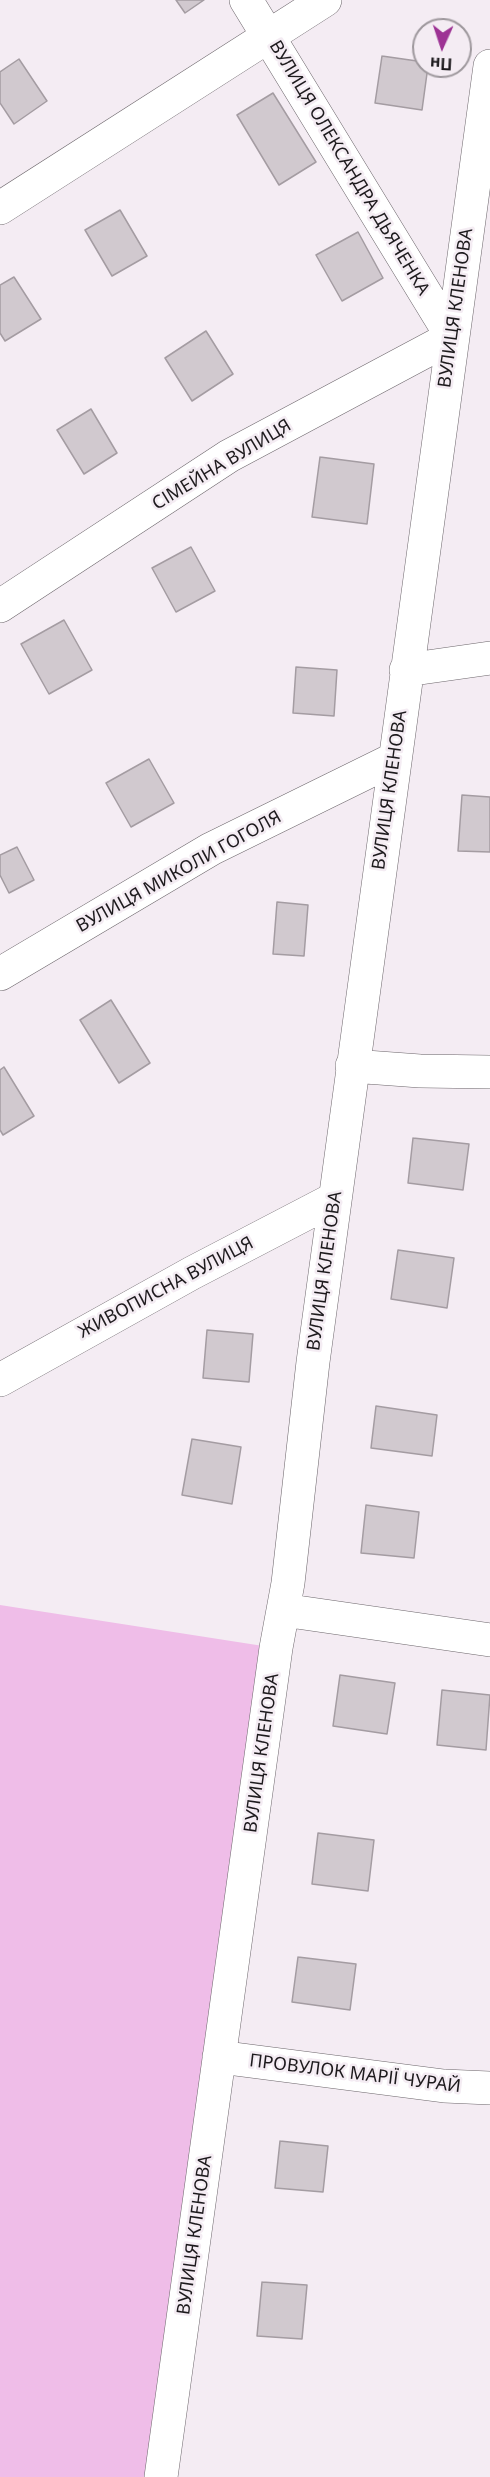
<!DOCTYPE html>
<meta charset="utf-8">
<style>
body{margin:0}
#map{position:relative;width:490px;height:2477px;overflow:hidden;background:#f4ecf3;font-family:"Noto Sans",sans-serif}
canvas{display:block}
.north{position:absolute;left:412px;top:18px;width:60px;height:60px;box-sizing:border-box;background:#f4ecf3;border:2px solid #9e989d;border-radius:50%;rotate:183deg;font-size:16px;font-weight:700;line-height:24px;text-align:center;color:#1d1a1d}
.north::after{content:'';display:block;margin:auto;width:21px;height:27px;background:#9d3394;clip-path:polygon(50% 0,100% 100%,50% 72%,0 100%)}
</style>
<div id="map">
<canvas width="490" height="2477"></canvas>
<div class="north">Пн</div>
</div>
<script>
const ctx = document.querySelector('canvas').getContext('2d');
ctx.lineJoin = 'round';
function fill(path, color) { ctx.fillStyle = color; ctx.fill(path, 'evenodd'); }
const poly = rows => new Path2D(rows.map(r => 'M' + r).join(''));
function strokePath(path, color, width, dash) { ctx.strokeStyle = color; ctx.lineWidth = width; ctx.lineCap = dash ? 'butt' : 'round'; ctx.setLineDash(dash || []); ctx.stroke(path); }
function write(font, color, halo, rows, align = 'center') {
  ctx.font = font + ' "Noto Sans",sans-serif'; ctx.lineWidth = 5; ctx.setLineDash([]); ctx.textBaseline = 'middle'; ctx.strokeStyle = halo; ctx.fillStyle = color; for (const [text, x, y, turn = 0] of rows) {
    ctx.save(); ctx.translate(x, y); ctx.rotate((+turn || 0) * Math.PI / 180); ctx.textAlign = isNaN(turn) ? turn : align; if (halo) ctx.strokeText(text, 0, 0); ctx.fillText(text, 0, 0); ctx.restore();
  }
}
fill(poly([
 [0,1605,276,1648,161,2477,0,2477]
]), '#efbde8');
const building = poly([
 [176,0,204,0,185,13,176,0],
 [382,56,424,62,424,66,428,66,422,110,375,103,382,56],
 [19,59,47,101,14,124,0,103,0,72,19,59],
 [273,93,316,162,279,185,237,115,273,93],
 [120,210,147,256,112,276,85,230,120,210],
 [358,232,383,278,342,301,316,255,358,232],
 [14,277,41,319,5,341,0,333,0,285,14,277],
 [206,331,233,374,192,401,165,358,206,331],
 [91,409,117,453,84,474,57,430,91,409],
 [320,457,374,464,367,524,312,517,320,457],
 [191,547,215,591,176,612,152,568,191,547],
 [64,620,92,670,49,694,21,644,64,620],
 [296,667,337,670,334,716,293,713,296,667],
 [149,759,174,803,131,827,106,783,149,759],
 [462,795,490,797,490,852,458,851,462,795],
 [17,847,34,880,9,893,0,875,0,855,17,847],
 [277,902,308,905,304,956,273,954,277,902],
 [111,1000,150,1063,119,1083,80,1020,111,1000],
 [4,1067,34,1116,3,1135,0,1130,0,1070,4,1067],
 [413,1138,469,1144,463,1190,408,1183,413,1138],
 [398,1250,454,1258,447,1308,391,1299,398,1250],
 [207,1330,253,1334,249,1382,203,1378,207,1330],
 [376,1406,437,1415,432,1456,371,1448,376,1406],
 [192,1439,241,1447,232,1504,182,1495,192,1439],
 [366,1505,419,1512,414,1558,361,1553,366,1505],
 [340,1675,395,1683,387,1734,333,1726,340,1675],
 [442,1690,490,1695,486,1750,437,1745,442,1690],
 [318,1833,374,1840,368,1891,312,1884,318,1833],
 [298,1957,356,1964,350,2010,292,2002,298,1957],
 [280,2141,328,2146,323,2192,275,2188,280,2141],
 [262,2282,307,2285,302,2339,257,2336,262,2282]
]);
fill(building, '#d1c9cf');
strokePath(building, '#a49ca2', 1.5);
const street = poly([
 [0,208,325,0],
 [0,606,229,456,452,337,246,0],
 [406,670,490,658],
 [0,974,211,849,394,759],
 [352,1066,420,1071,490,1072],
 [0,1380,192,1273,334,1199],
 [283,1610,490,1640],
 [219,2057,444,2086,490,2088],
 [161,2477,276,1648,288,1583,313,1362,490,66]
]);
strokePath(street, '#6c666b', 34);
strokePath(street, '#fff', 33);
write('18px', '#1d1a1d', '#f4ecf3', [
 ["ВУЛИЦЯ ОЛЕКСАНДРА ДЬЯЧЕНКА",349,168,59],
 ["ВУЛИЦЯ КЛЕНОВА",456,308,-82],
 ["СІМЕЙНА ВУЛИЦЯ",222,465,-31],
 ["ВУЛИЦЯ КЛЕНОВА",390,790,-82],
 ["ВУЛИЦЯ МИКОЛИ ГОГОЛЯ",179,872,-29],
 ["ВУЛИЦЯ КЛЕНОВА",325,1271,-82],
 ["ЖИВОПИСНА ВУЛИЦЯ",166,1288,-28],
 ["ВУЛИЦЯ КЛЕНОВА",262,1753,-82],
 ["ПРОВУЛОК МАРІЇ ЧУРАЙ",355,2074,7],
 ["ВУЛИЦЯ КЛЕНОВА",195,2235,-82]
]);
</script>
